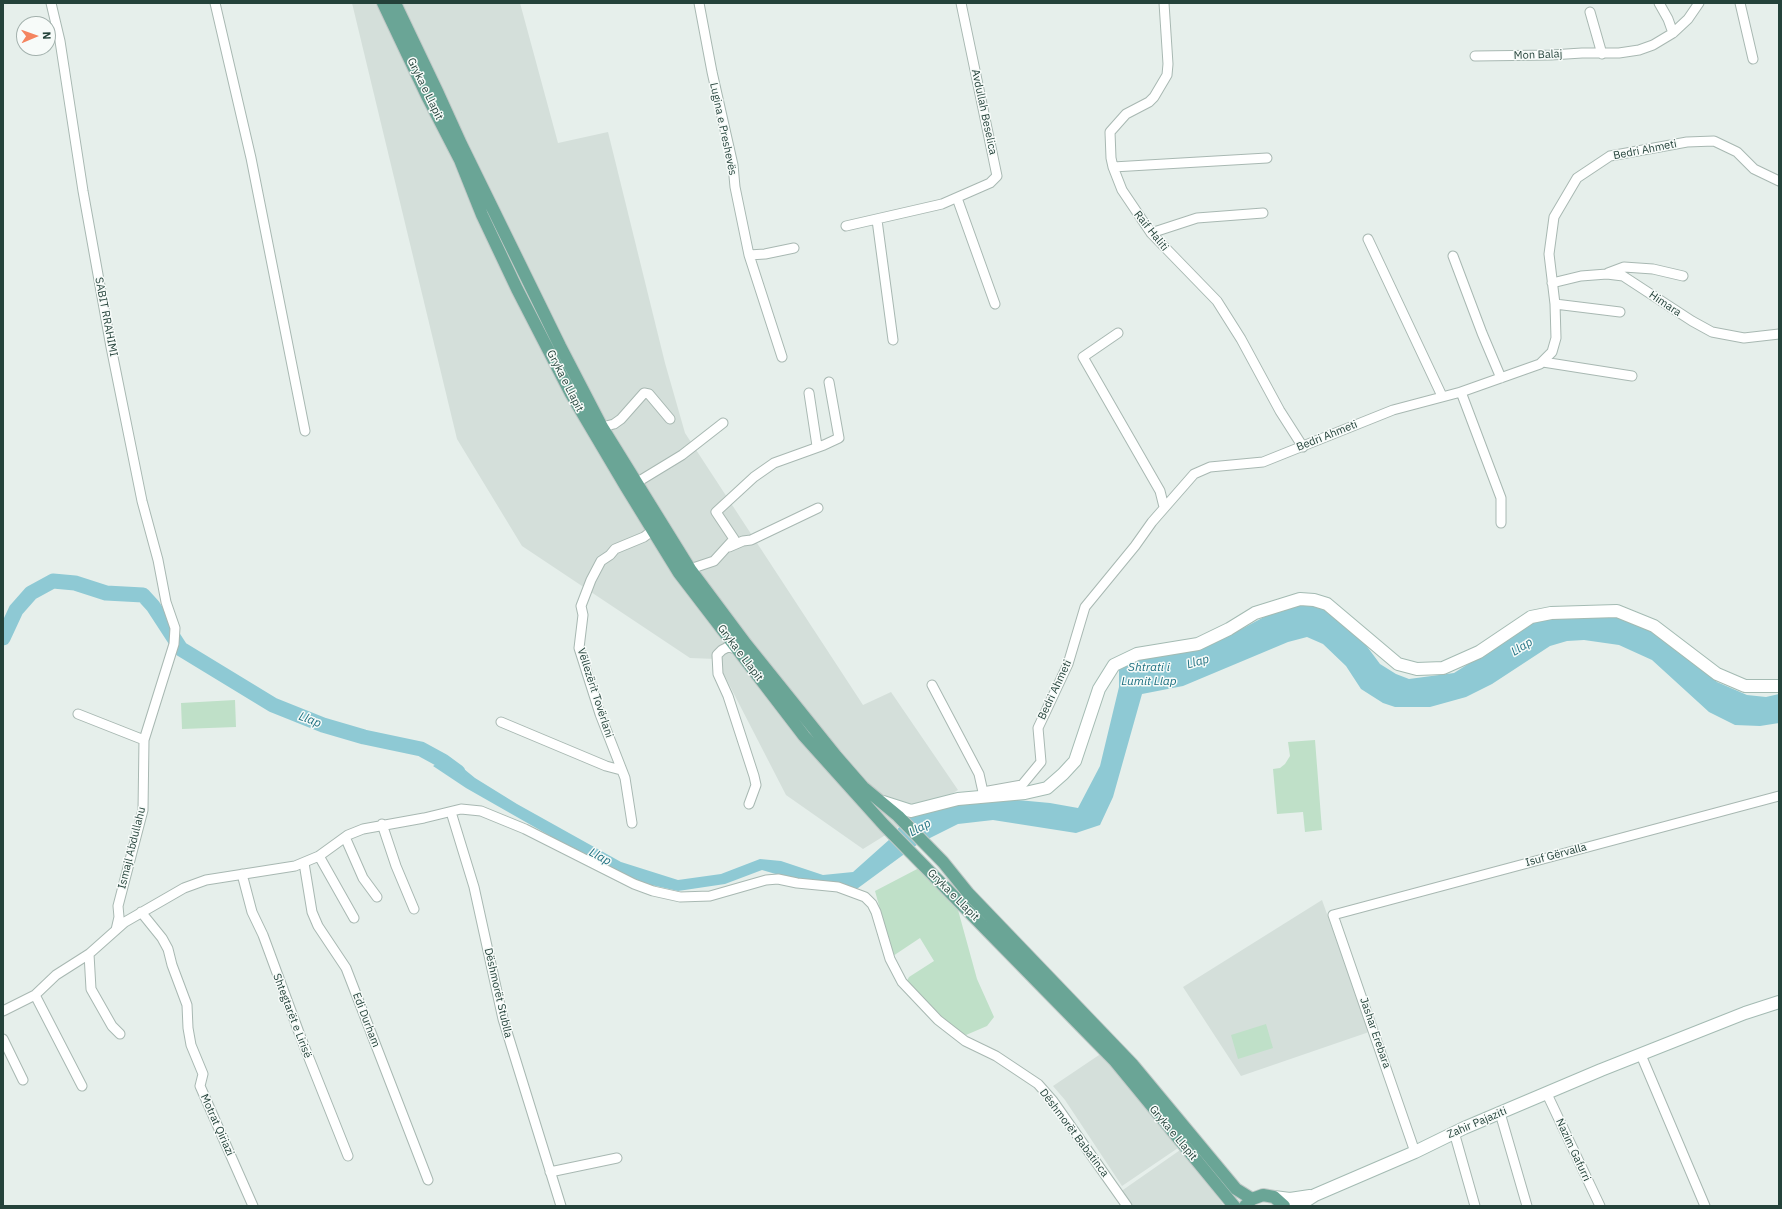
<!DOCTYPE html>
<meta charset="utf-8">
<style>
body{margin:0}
#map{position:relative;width:1782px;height:1209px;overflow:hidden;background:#e6efeb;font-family:"IBM Plex Sans",sans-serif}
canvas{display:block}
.frame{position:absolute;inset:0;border:4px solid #24423a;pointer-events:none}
.north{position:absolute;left:16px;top:16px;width:40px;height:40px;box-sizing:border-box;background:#f7fbf9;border:1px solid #a3b1ad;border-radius:50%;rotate:88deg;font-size:11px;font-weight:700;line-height:16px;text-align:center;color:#24423a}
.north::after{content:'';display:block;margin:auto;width:14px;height:18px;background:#f4845f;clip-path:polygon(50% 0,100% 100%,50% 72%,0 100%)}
</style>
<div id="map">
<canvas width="1782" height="1209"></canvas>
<div class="frame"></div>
<div class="north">N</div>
</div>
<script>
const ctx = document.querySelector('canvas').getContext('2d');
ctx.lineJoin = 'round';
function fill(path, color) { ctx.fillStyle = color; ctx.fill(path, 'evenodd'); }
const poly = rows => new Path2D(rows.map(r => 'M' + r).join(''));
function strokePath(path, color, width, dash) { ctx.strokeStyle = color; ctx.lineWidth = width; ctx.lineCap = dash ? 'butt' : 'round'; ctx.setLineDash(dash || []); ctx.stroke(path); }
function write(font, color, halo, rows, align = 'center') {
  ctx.font = font + ' "IBM Plex Sans",sans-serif'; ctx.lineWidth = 3; ctx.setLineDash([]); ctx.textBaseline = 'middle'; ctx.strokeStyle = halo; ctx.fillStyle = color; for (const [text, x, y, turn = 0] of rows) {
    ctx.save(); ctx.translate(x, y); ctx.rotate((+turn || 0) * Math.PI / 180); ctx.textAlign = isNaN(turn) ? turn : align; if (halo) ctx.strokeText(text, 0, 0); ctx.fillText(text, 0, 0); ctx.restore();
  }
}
fill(poly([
 [352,3,520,3,558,143,608,132,665,363,685,433,863,705,891,692,958,790,863,849,786,795,716,659,690,658,522,546,457,439],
 [1322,900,1369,1032,1241,1076,1183,987],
 [1105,1051,1178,1148,1122,1186,1065,1100,1053,1086],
 [1183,1148,1224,1206,1130,1206,1120,1192]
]), '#d4dfda');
fill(poly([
 [235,700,236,727,182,729,181,703],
 [1315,740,1322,830,1305,832,1303,812,1277,814,1273,769,1280,768,1285,764,1290,756,1288,742],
 [921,867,955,899,977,979,994,1017,987,1026,966,1035,953,1028,907,981,909,977,934,961,920,938,893,956,875,891],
 [1266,1024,1273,1048,1238,1059,1231,1035]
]), '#bfe0c8');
fill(poly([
 [1308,604,1324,609,1357,633,1380,664,1396,674,1409,679,1454,673,1544,616,1622,613,1678,643,1717,682,1747,695,1766,697,1779,694,1779,723,1760,726,1735,725,1709,712,1652,660,1619,645,1584,640,1567,641,1550,646,1492,684,1466,697,1430,707,1395,707,1383,703,1361,689,1346,666,1323,644,1307,637,1288,642,1183,686,1142,694,1113,797,1100,825,1076,833,993,820,958,824,918,844,854,891,841,893,762,870,725,884,678,891,647,884,616,871,559,841,466,788,433,766,448,756,475,778,517,804,621,862,678,880,721,874,760,859,781,861,823,875,853,872,890,839,906,818,949,802,985,797,1050,803,1078,808,1100,766,1119,687,1119,669,1144,657,1185,652,1219,641,1279,609]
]), '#8ec9d4');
strokePath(poly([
 [3,638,16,610,31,593,53,581,75,583,106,593,143,595,153,606,181,649,273,705,323,725,364,737,421,749,443,761,458,772]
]), '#8ec9d4', 15);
const minor = poly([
 [51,3,60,41,83,191,111,347,142,501,158,560,166,602,175,628,174,644,144,740,143,810,118,906,119,917,116,930],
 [215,3,251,158,305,431],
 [699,3,712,72,733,165,735,187,749,255,782,357],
 [1164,3,1168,64,1167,75,1154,97,1149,102,1126,114,1110,132,1111,158,1113,167,1122,190,1151,233,1217,301,1241,339,1280,411,1303,447],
 [1659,3,1668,19,1673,33],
 [1740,3,1753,59],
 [1590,12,1602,54],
 [1475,56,1551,55,1582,53,1619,53,1639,50,1653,45,1673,33,1688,19,1699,3],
 [1113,167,1267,158],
 [957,198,995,304],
 [877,220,893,340],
 [846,226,942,204,990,183,997,176,961,3],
 [1151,233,1197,218,1263,213],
 [1368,239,1442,396],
 [749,255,765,254,794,248],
 [1453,256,1482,333,1501,378],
 [1608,273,1624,267,1653,269,1683,276],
 [1552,283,1581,276,1607,274,1623,276,1692,321,1712,332,1744,338,1779,334],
 [1555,304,1620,312],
 [1118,333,1083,357,1160,491,1164,507],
 [1543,362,1632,376],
 [1461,392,1501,498,1501,523],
 [809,393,817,446],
 [602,427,614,424,621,419,644,393,649,394,670,419],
 [636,483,682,455,723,423],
 [729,547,743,541,751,540,818,508],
 [690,569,714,561,734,539,716,512,754,477,774,463,824,445,839,438,829,382],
 [738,649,728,647,722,650,717,655,718,674,728,696,754,776,756,785,749,804],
 [932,685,979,774,983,792,1022,785,1041,762,1038,728,1068,664,1085,607,1135,546,1152,522,1194,474,1210,467,1263,462,1393,410,1461,392,1540,364,1552,352,1556,338,1555,304,1549,254,1554,217,1577,178,1610,156,1687,142,1714,141,1737,152,1754,169,1779,181],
 [78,714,144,740],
 [501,722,606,766,621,770],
 [451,812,474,887,503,1019,561,1206],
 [632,823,625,778,600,714,579,648,583,615,581,606,591,580,601,561,610,555,615,549,644,537,653,530],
 [382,824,396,866,414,909],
 [345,837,363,878,377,897],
 [319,856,354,918],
 [304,863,312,912,318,926,346,968,428,1180],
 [242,874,252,912,263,935,301,1038,348,1156],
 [141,912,162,938,168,949,172,965,187,1005,188,1028,191,1045,203,1074,200,1086,253,1206],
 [89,954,91,989,112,1026,120,1034],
 [35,995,82,1086],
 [3,1011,35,995,56,975,89,954,125,922,184,888,206,880,295,866,319,856,348,835,363,829,424,818,461,809,481,811,525,829,634,884,653,891,680,897,710,896,766,880,778,879,797,883,838,887,865,897,872,904,876,912,890,959,902,982,938,1020,965,1041,996,1056,1038,1084,1053,1101,1127,1206],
 [3,1039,23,1080],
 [1641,1055,1705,1206],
 [1547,1094,1600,1206],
 [1500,1113,1527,1206],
 [1454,1132,1475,1206],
 [1415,1152,1333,915,1779,796],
 [550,1172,617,1158]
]);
const secondary = poly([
 [883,802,911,811,958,799,1025,793,1047,788,1063,774,1075,761,1099,689,1114,665,1137,654,1198,644,1229,629,1255,613,1300,599,1314,600,1327,604,1398,664,1417,669,1443,668,1479,652,1531,617,1551,613,1617,611,1654,626,1717,674,1745,686,1779,686],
 [1274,1197,1290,1199,1310,1196],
 [1298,1206,1315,1195,1415,1152,1464,1128,1601,1070,1745,1013,1779,1002]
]);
const primary = poly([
 [383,3,427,96,460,160,482,215,517,289,571,394,626,487,679,573,804,736,884,825,1114,1060,1234,1206],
 [395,3,437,91,461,144,560,346,602,427,690,569,746,644,836,756,863,787,898,816,943,862,968,893,1133,1065,1236,1189,1252,1199],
 [1245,1206,1252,1199,1263,1195,1274,1197,1284,1206]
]);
strokePath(minor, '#a8b8b2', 11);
strokePath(secondary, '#a4bbb3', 14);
strokePath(primary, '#c2cac8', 14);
strokePath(minor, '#fff', 9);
strokePath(secondary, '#fff', 12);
strokePath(primary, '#6aa596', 12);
write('11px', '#24423a', '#f7fbf9', [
 ["Mon Balaj",1538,55,-2],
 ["Gryka e Llapit",425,89,64],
 ["Avdullah Beselica",984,112,78],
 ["Lugina e Preshevës",723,129,78],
 ["Bedri Ahmeti",1645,150,-11],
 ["Raif Haliti",1151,231,51],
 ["Himara",1665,304,34],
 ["SABIT RRAHIMI",106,317,79],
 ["Gryka e Llapit",565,381,63],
 ["Bedri Ahmeti",1327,436,-22],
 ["Gryka e Llapit",740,653,53],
 ["Bedri Ahmeti",1055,690,-65],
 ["Vëllezërit Tovërlani",595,693,72],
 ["Ismajl Abdullahu",132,848,-76],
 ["Isuf Gërvalla",1556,855,-15],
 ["Gryka e Llapit",953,895,45],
 ["Dëshmorët Stublla",498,993,77],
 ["Shtegtarët e Lirisë",292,1016,69],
 ["Edi Durham",366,1020,69],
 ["Jashar Erebara",1375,1033,71],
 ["Zahir Pajaziti",1477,1123,-23],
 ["Motrat Qiriazi",217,1125,66],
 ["Dëshmorët Babatinca",1074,1133,53],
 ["Gryka e Llapit",1173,1133,50],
 ["Nazim Gafurri",1573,1150,65]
]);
write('italic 12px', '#1c6f80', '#f7fbf9', [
 ["Llap",1522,647,-32],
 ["Llap",1198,662,-16],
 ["Shtrati i",1149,668],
 ["Lumit Llap",1149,682],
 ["Llap",310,720,21],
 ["Llap",920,828,-29],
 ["Llap",600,857,28]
]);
</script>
